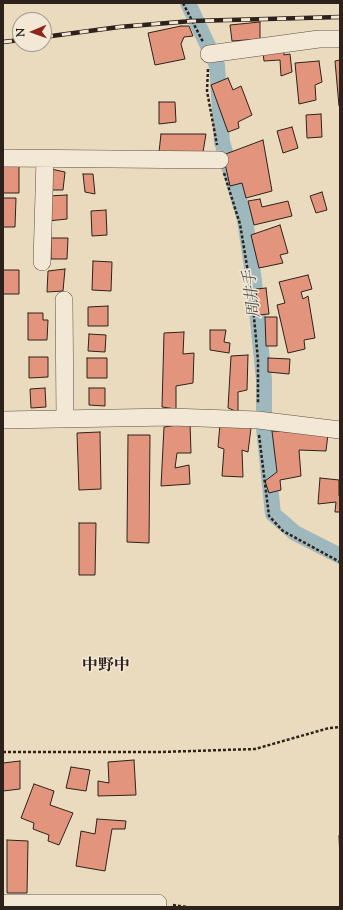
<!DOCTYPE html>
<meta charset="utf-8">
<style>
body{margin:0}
#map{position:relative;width:343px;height:910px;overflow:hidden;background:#ebdbbe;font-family:"Sorts Mill Goudy",serif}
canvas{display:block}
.frame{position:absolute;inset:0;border:4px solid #2d221b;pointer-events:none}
.north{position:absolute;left:12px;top:12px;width:40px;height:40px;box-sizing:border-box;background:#f2e8d5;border:1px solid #a3998b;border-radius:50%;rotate:268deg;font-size:11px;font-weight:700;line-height:16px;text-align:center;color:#2d221b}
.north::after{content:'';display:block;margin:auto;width:14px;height:18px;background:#8f2418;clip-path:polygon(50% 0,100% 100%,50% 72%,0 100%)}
</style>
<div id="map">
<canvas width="343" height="910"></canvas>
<div class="frame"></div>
<div class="north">N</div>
</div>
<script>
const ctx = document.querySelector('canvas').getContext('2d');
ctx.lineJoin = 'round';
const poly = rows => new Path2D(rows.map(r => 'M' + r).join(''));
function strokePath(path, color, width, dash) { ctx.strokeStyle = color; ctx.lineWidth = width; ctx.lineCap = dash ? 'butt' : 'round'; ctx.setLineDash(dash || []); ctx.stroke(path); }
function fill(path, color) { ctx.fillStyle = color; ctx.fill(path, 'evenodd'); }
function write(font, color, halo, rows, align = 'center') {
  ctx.font = font + ' "Sorts Mill Goudy","Noto Serif JP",serif'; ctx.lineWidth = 3; ctx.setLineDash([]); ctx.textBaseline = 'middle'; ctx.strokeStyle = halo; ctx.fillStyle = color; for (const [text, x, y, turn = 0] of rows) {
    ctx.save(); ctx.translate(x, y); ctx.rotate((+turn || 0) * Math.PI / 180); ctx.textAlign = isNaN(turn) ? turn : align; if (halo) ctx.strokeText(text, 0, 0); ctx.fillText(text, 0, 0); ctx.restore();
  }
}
strokePath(poly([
 [188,3,217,65,222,142,245,220,254,281,264,380,264,428,273,514,295,533,340,556]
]), '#9eb8bd', 16);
const building = poly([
 [260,22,260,39,232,41,230,25,260,22],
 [181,26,189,26,193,36,184,37,181,44,185,59,155,65,148,33,181,26],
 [284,49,284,55,290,54,292,72,281,76,280,60,264,61,263,53,284,49],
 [340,60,340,106,339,106,335,61,340,60],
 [319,61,322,82,315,85,316,100,299,104,295,63,319,61],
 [228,78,233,90,241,86,252,115,238,122,239,128,228,132,211,85,228,78],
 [159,102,175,102,176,122,159,124,159,102],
 [321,114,322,137,307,138,306,115,321,114],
 [292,127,298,148,283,153,277,131,292,127],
 [161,134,206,134,203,152,159,152,161,134],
 [263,140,272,191,246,198,242,183,230,186,223,155,263,140],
 [19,163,19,193,3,193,3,165,19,163],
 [51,169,65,172,63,190,49,190,51,169],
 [83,174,93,174,95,194,85,192,83,174],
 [322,192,327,210,316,213,310,196,322,192],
 [67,195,67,219,48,221,49,196,67,195],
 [3,198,16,198,15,227,3,227,3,198],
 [260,199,262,207,288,201,292,216,254,225,248,201,260,199],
 [106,210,107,235,92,236,91,211,106,210],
 [280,225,288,253,280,255,283,263,259,268,251,235,280,225],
 [51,238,68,238,67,259,51,259,51,238],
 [93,261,112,262,111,291,92,290,93,261],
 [65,269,63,291,47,292,48,271,65,269],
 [3,270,19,270,19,294,3,294,3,270],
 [308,275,312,289,301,292,303,299,308,296,315,338,304,340,305,349,288,353,277,305,285,303,279,282,308,275],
 [266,288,269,314,258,315,256,289,266,288],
 [108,306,108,326,88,326,88,307,108,306],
 [28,313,43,313,43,320,48,320,47,340,28,340,28,313],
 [265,317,277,317,277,346,266,346,265,317],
 [210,330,226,330,224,342,230,343,229,353,210,350,210,330],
 [184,332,183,354,194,353,193,383,176,386,176,409,162,407,164,333,184,332],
 [89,334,106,335,105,352,88,351,89,334],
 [248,355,247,390,238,392,238,412,228,408,231,356,248,355],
 [29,357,48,357,48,377,29,378,29,357],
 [87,358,107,358,107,378,87,378,87,358],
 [268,358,290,359,289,374,268,372,268,358],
 [45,388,46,407,31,408,30,389,45,388],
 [89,388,105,388,105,406,89,405,89,388],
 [190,423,191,453,177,453,175,468,189,465,190,484,161,486,164,427,190,423],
 [220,424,251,428,248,452,242,450,243,477,222,476,224,449,218,447,220,424],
 [272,431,328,434,326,451,299,450,301,476,280,480,281,490,269,493,265,481,277,472,272,431],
 [100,432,101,489,79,490,77,433,100,432],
 [128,435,150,435,149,543,127,542,128,435],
 [320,478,339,480,339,496,340,496,340,512,335,512,336,502,318,504,320,478],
 [79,523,96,523,95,575,79,575,79,523],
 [134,760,136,795,98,796,98,781,109,783,108,762,134,760],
 [20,761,20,789,3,791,3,763,20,761],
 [71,767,90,770,86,791,66,788,71,767],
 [34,784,54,791,50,805,73,813,59,845,48,841,49,835,33,829,34,823,21,818,34,784],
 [97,819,126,821,125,829,112,829,105,871,76,866,81,831,95,834,97,819],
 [339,836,340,836,340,860,339,836],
 [7,840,28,841,27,893,7,893,7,840]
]);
fill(building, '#e2957c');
strokePath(building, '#2d221b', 1);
const street = poly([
 [209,54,319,39,340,39],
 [3,158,220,160],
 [42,262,45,159],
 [64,300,65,419],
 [3,420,171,417,258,420,340,430],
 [3,903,158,903]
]);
strokePath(street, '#5c5044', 18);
strokePath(poly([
 [183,3,203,42],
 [208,69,207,91,217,145],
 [224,173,240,224,252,296,258,360,258,404],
 [259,435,269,516,283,531,340,562],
 [3,752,161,752,255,749,329,728,340,727],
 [173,905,187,907]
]), '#2d221b', 2.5, [3, 2]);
strokePath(street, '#f2e8d5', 17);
const rail = poly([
 [44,37,119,27,192,21,340,17],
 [3,42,20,40]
]);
strokePath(rail, '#2d221b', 4.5);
strokePath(rail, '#f2e8d5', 3, [9]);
write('italic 16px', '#4f4f4c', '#f2e8d5', [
 ["周井手",254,294,-97]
]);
write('bold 16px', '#2d221b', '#f2e8d5', [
 ["中野中",106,667]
]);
</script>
